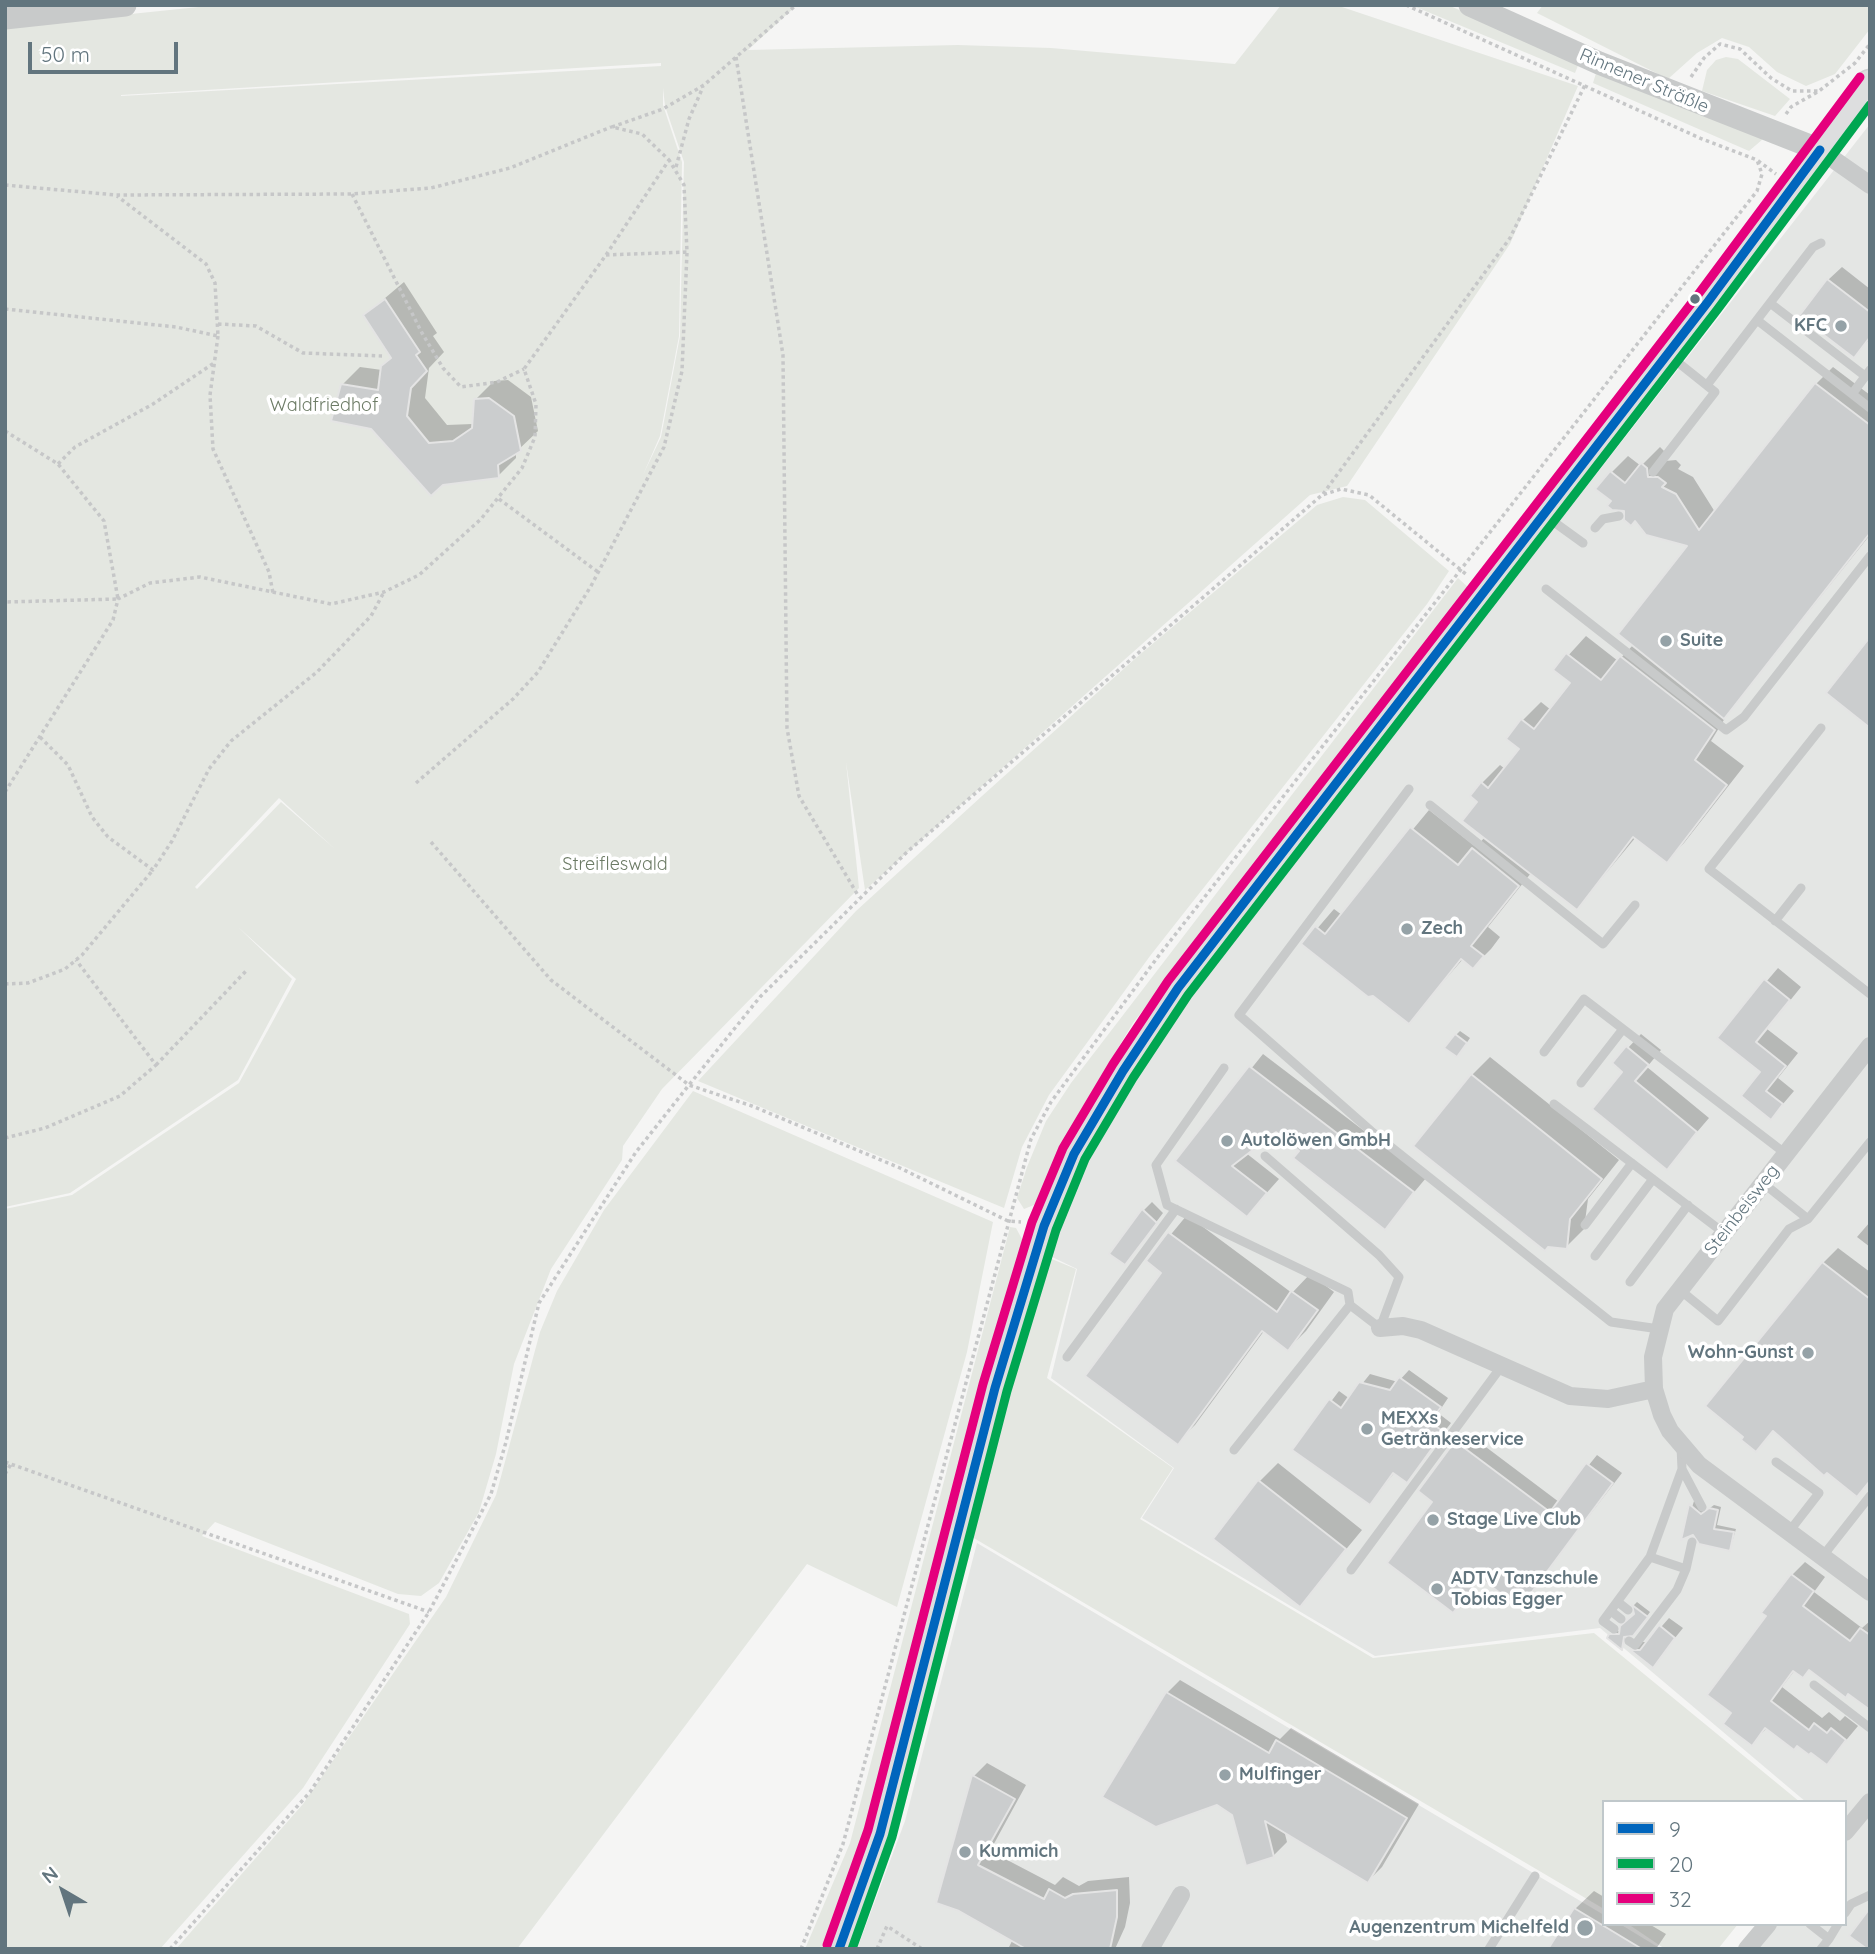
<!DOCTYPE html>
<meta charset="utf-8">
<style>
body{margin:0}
#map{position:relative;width:1875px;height:1954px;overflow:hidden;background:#f5f5f4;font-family:Quicksand,sans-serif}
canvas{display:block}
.frame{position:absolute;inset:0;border:7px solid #62757e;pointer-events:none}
.legend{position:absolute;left:1602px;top:1800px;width:245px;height:126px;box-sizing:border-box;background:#fff;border:2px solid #c0c8cb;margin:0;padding:9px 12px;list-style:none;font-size:21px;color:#62757e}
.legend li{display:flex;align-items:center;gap:14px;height:35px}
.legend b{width:35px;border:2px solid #c0c8cb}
.north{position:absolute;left:28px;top:1856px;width:70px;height:70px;-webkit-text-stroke:5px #fff;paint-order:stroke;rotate:321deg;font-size:19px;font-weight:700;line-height:28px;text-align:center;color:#62757e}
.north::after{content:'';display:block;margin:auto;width:24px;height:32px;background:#62757e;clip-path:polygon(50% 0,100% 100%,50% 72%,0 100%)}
.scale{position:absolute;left:28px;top:42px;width:150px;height:32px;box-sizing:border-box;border:4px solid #62757e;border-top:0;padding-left:9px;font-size:21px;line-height:24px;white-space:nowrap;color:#62757e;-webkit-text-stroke:5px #fff;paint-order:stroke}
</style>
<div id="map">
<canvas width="1875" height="1954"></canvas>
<div class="frame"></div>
<ul class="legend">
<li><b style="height:9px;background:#0065bd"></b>9</li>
<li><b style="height:9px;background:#00a651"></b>20</li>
<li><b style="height:9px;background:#e5007d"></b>32</li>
</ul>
<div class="north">N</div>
<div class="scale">50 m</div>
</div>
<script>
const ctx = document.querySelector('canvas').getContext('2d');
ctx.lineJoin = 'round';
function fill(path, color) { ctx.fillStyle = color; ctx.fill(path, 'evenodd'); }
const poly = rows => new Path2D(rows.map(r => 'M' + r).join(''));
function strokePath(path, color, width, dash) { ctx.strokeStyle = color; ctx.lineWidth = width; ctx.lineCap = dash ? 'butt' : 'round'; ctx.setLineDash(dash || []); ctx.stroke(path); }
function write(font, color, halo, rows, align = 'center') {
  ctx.font = font + ' Quicksand,sans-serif'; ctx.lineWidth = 7; ctx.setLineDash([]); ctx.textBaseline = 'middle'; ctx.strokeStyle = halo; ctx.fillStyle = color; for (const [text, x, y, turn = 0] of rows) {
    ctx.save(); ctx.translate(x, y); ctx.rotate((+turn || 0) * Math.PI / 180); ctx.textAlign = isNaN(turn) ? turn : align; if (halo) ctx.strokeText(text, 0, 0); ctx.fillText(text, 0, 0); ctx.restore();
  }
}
fill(poly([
 [1870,124,1870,1949,1753,1949,1773,1924,1845,1924,1845,1802,1806,1802,1600,1628,1375,1656,1142,1518,1174,1468,1051,1378,1077,1269,1048,1255,1067,1202,1093,1147,1167,1023],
 [977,1543,1604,1915,1604,1924,1620,1924,1661,1949,857,1949,905,1821]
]), '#e4e6e4');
fill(poly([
 [218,5,797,5,748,50,958,45,1051,48,1235,64,1281,5,1336,5,1578,86,1510,244,1347,486,1310,495,865,890,846,762,859,888,662,1089,623,1146,622,1160,551,1269,514,1364,496,1454,479,1512,439,1583,421,1596,398,1594,215,1522,202,1536,409,1614,410,1624,303,1788,160,1949,5,1949,5,1209,72,1195,239,1083,296,979,238,927,292,979,238,1080,70,1193,5,1207,5,27],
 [661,63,661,66,121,96,121,95],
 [663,88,665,106,684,162,680,336,661,437,643,475,660,436,679,336,682,162,663,105],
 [279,798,335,849,281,802,197,889,195,887],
 [1411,5,1448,5,1579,63,1575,73],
 [1543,5,1870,5,1870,29,1835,74,1806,86,1777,72,1749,47,1722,38,1697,53,1668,79,1537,13],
 [1726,57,1738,59,1790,99,1775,116,1702,91,1707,70,1716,60],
 [1597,70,1763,139,1749,151,1593,83],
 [1343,497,1365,500,1449,571,1427,604,1150,956,1049,1095,1022,1147,1004,1208,698,1081,856,911,982,796,1137,657,1317,505],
 [1458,578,1470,589,1133,1023,1077,1116,1041,1194,1034,1205,1024,1209,1017,1198,1027,1167,1046,1121,1071,1083],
 [693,1091,993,1222,967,1352,897,1607,807,1564,517,1949,176,1949,303,1804,446,1597,496,1495,540,1332,557,1291,604,1210],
 [1010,1227,1016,1228,1023,1241,861,1857,821,1949,805,1949,850,1843],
 [1047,1257,1076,1269,1047,1378,1173,1468,1140,1519,1373,1658,1594,1633,1800,1802,1604,1802,1604,1909,972,1537],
 [1628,1924,1738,1924,1718,1949,1665,1949]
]), '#e4e7e1');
fill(poly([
 [1842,267,1870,289,1870,339,1853,356,1828,280],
 [404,282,437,333,433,336,444,352,429,368,425,398,447,425,472,424,475,400,494,381,508,380,531,397,538,431,516,452,516,458,498,476,371,427,342,385,360,367,382,370,392,357,365,315],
 [1833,367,1870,395,1870,535,1730,710,1711,741,1744,766,1684,843,1666,861,1636,837,1577,908,1531,873,1488,927,1500,937,1491,949,1473,967,1463,959,1409,1021,1304,944,1334,909,1342,915,1429,810,1476,847,1485,837,1480,802,1482,783,1500,765,1505,769,1521,749,1523,720,1541,702,1551,710,1572,682,1556,669,1586,636,1618,661,1634,644,1690,545,1613,501,1611,473,1628,456,1641,466,1660,447,1664,451,1665,461,1676,460,1681,465,1678,469,1693,477,1715,512,1816,384],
 [1778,968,1801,987,1767,1029,1798,1053,1778,1078,1794,1091,1771,1118,1762,1072,1719,1037],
 [1460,1031,1470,1038,1461,1051,1456,1035],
 [1641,1034,1661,1050,1647,1067,1709,1118,1667,1167,1625,1072,1614,1063],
 [1263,1054,1426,1178,1384,1228,1276,1130,1246,1153,1279,1179,1247,1215,1177,1161],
 [1490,1057,1619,1160,1588,1199,1584,1229,1566,1247,1472,1075],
 [1152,1202,1163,1213,1125,1263,1143,1211],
 [1187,1215,1292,1293,1310,1274,1334,1292,1306,1331,1288,1349,1264,1331,1195,1425,1177,1442,1164,1273,1149,1261],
 [1870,1222,1870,1247,1857,1237],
 [1838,1248,1870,1272,1870,1482,1857,1494,1775,1430,1756,1450,1823,1263],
 [1409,1370,1448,1398,1438,1413,1451,1423,1406,1481,1395,1472,1370,1503,1295,1449,1339,1391,1350,1399,1370,1374,1398,1382],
 [1466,1432,1559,1502,1597,1455,1622,1473,1520,1606,1481,1577,1453,1610,1434,1502,1420,1491],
 [1278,1463,1362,1530,1300,1605,1259,1482],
 [1694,1501,1706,1511,1714,1505,1721,1507,1717,1525,1736,1529,1730,1549,1693,1533,1683,1537],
 [1805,1562,1825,1577,1814,1592,1862,1628,1870,1621,1870,1709,1810,1669,1795,1670,1782,1687,1822,1718,1829,1712,1840,1721,1845,1716,1858,1726,1827,1763,1768,1727,1752,1743,1734,1713,1768,1616,1792,1575],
 [1637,1602,1650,1612,1637,1629,1626,1635,1622,1647,1609,1638,1615,1631,1621,1631,1636,1614,1634,1605],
 [1669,1618,1683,1628,1653,1665,1632,1650,1640,1642,1648,1642],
 [1180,1680,1280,1739,1291,1728,1419,1804,1382,1867,1368,1881,1284,1830,1287,1842,1273,1856,1233,1814,1167,1693],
 [987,1763,1026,1785,990,1851,1055,1885,1063,1877,1079,1886,1088,1881,1129,1877,1130,1903,1125,1927,1115,1949,1008,1949,1013,1939,960,1909,974,1776],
 [1594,1891,1604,1897,1604,1924,1649,1924,1666,1934,1656,1949,1550,1949,1575,1909]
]), '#0003');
const building = poly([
 [1827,279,1870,312,1870,337,1854,358,1799,316,1827,279],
 [385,299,420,352,416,355,427,371,411,388,407,416,429,443,453,441,472,428,474,399,489,398,514,416,521,451,498,465,499,478,443,485,431,496,371,429,331,421,341,384,378,390,381,366,391,358,363,315,385,299],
 [1815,383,1870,425,1870,533,1724,719,1618,634,1687,546,1646,535,1635,521,1631,526,1624,520,1624,511,1612,510,1607,506,1611,501,1595,489,1610,471,1625,483,1641,463,1647,468,1648,477,1658,477,1666,483,1662,487,1676,494,1699,530,1815,383],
 [1870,637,1870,728,1826,693,1870,637],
 [1566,653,1601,680,1620,656,1715,730,1695,760,1727,785,1667,863,1633,837,1577,910,1462,821,1477,802,1470,796,1481,782,1488,788,1519,749,1506,739,1521,719,1534,729,1570,683,1553,670,1566,653],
 [1410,827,1458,865,1472,848,1519,886,1471,946,1484,956,1473,969,1461,959,1409,1024,1373,996,1368,997,1301,944,1315,926,1325,934,1410,827],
 [1764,979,1790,1000,1756,1042,1786,1066,1766,1091,1783,1104,1771,1120,1741,1096,1760,1072,1717,1038,1764,979],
 [1455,1034,1467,1043,1457,1057,1444,1048,1455,1034],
 [1626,1046,1649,1065,1635,1081,1697,1132,1667,1170,1592,1109,1622,1072,1612,1063,1626,1046],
 [1249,1066,1414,1192,1385,1230,1293,1158,1299,1151,1276,1132,1232,1166,1267,1193,1247,1217,1175,1161,1249,1066],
 [1471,1074,1602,1179,1570,1219,1567,1249,1548,1247,1545,1251,1413,1146,1471,1074],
 [1142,1209,1157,1223,1125,1265,1109,1254,1142,1209],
 [1168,1232,1277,1312,1291,1291,1318,1310,1288,1351,1262,1331,1178,1445,1085,1376,1161,1273,1146,1261,1168,1232],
 [1822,1262,1870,1299,1870,1481,1857,1497,1827,1473,1824,1476,1773,1431,1756,1452,1741,1440,1743,1437,1705,1406,1822,1262],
 [1399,1377,1441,1407,1430,1422,1444,1432,1407,1483,1393,1473,1370,1505,1292,1450,1329,1399,1341,1408,1359,1382,1390,1390,1399,1377],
 [1455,1441,1550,1512,1586,1463,1613,1483,1520,1608,1480,1578,1453,1613,1387,1563,1432,1502,1418,1491,1455,1441],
 [1258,1480,1346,1549,1300,1607,1213,1539,1258,1480],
 [1689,1504,1701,1514,1709,1508,1718,1510,1714,1529,1734,1532,1730,1551,1699,1544,1693,1535,1681,1540,1689,1504],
 [1791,1574,1814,1591,1803,1606,1850,1641,1860,1628,1870,1635,1870,1710,1848,1694,1846,1698,1809,1670,1803,1678,1793,1671,1771,1701,1809,1730,1814,1723,1827,1733,1831,1728,1846,1740,1827,1765,1811,1753,1809,1755,1797,1746,1794,1750,1765,1728,1752,1746,1723,1724,1731,1713,1707,1695,1766,1616,1761,1613,1791,1574],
 [1632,1605,1648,1617,1633,1636,1624,1637,1622,1650,1607,1638,1609,1634,1619,1634,1620,1626,1634,1614,1632,1605],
 [1659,1625,1675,1638,1653,1668,1630,1650,1640,1650,1659,1625],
 [1166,1692,1269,1753,1276,1740,1407,1818,1368,1883,1265,1821,1274,1857,1246,1866,1232,1815,1217,1805,1156,1827,1102,1797,1166,1692],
 [972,1775,1015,1799,978,1865,1044,1899,1049,1889,1065,1898,1073,1894,1117,1890,1117,1917,1110,1949,1026,1949,959,1911,936,1903,972,1775],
 [1574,1908,1642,1949,1548,1949,1574,1908],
 [1870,1908,1870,1949,1867,1949,1849,1936,1870,1908]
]);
fill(building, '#cbcdce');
strokePath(building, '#e4e4e4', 2);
const primary = poly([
 [839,1949,880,1834,995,1388,1044,1226,1074,1154,1123,1071,1178,988,1707,303,1870,84]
]);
strokePath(primary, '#d1d2d2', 31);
strokePath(poly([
 [1406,5,1702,139,1757,160,1776,174],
 [736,57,783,355,787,728,799,796,859,897],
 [1691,77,1704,58,1720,44,1740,49,1771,78,1792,91,1819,91],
 [1786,114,1791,107,1819,91,1855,63,1870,44],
 [676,167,689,119,703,87],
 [5,185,116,195,352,194,431,188,510,168,611,127],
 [352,194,422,333,443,368,461,387,497,382,524,369],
 [606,255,687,252],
 [5,309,176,327,218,336,215,283,206,264,117,196],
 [218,324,256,326,303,353,382,356],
 [218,336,210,395,213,449,269,572,273,593],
 [5,431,58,464,104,521,118,599,5,602],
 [58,464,75,447,153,404,214,363],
 [1323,494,1510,238,1585,85],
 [499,499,598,572],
 [40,737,68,765,92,817,108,837,153,870,172,841,209,769,231,741,317,672,371,616,384,592],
 [416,783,513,699,538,672,591,586,664,447,682,371,687,252,684,185,669,160],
 [5,792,113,620,118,599,150,583,200,577,331,604,384,592,419,575,481,519,522,468,535,437,536,404,524,369,606,255,669,160,642,134,612,127,663,109,704,85,796,5],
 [431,842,551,980,689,1085,760,997,907,852,1322,495,1341,489,1369,495,1467,575],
 [5,984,28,983,65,969,82,955,153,870],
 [156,1065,246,971],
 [5,1138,45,1128,120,1096,156,1065,76,960],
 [5,1462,429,1612],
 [5,1474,11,1464],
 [170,1949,310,1792,429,1612,491,1494,506,1442,539,1303,636,1152,689,1085,752,1106,900,1168,1008,1221,1021,1222],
 [801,1949,843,1844,1031,1139,1051,1102,1160,954,1757,191,1762,174,1757,160],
 [877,1949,887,1926,922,1949]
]), '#c6c7c8', 3.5, [3.5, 3.5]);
strokePath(poly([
 [1770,303,1865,376],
 [1757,320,1870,408],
 [1707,385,1813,247,1821,243],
 [1852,394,1870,370],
 [1653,472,1715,392,1670,356],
 [1547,517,1583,543],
 [1595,528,1603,519,1619,516],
 [1546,589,1726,730,1744,717,1870,556],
 [1821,728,1709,869,1870,994],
 [1409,789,1239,1015,1371,1131,1611,1322,1659,1329],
 [1430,805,1603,944,1635,905],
 [1775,921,1801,888],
 [1544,1052,1584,999,1786,1154],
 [1224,1068,1156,1165,1167,1205,1348,1292,1350,1305],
 [1581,1083,1623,1029],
 [1554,1104,1724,1233],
 [1763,1183,1808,1219,1870,1142],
 [1585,1225,1632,1163],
 [1595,1256,1653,1179],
 [1630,1282,1688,1205],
 [1680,1290,1718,1321,1789,1229,1808,1219],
 [1067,1357,1176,1209],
 [1234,1450,1350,1305,1380,1328,1399,1277,1379,1255,1265,1156],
 [1776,1462,1819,1493,1788,1533],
 [1682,1469,1702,1507],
 [1822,1557,1870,1496],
 [1686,1569,1692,1542],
 [1351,1570,1501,1367],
 [1618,1602,1628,1610],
 [1611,1611,1621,1619],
 [1614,1629,1603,1621,1650,1557,1682,1469,1681,1447],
 [1629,1641,1635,1645,1677,1590,1686,1569,1650,1557],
 [1814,1685,1870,1728],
 [1845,1913,1851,1904,1870,1895],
 [1810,1924,1829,1939,1821,1949],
 [1829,1939,1838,1924],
 [1489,1949,1535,1876]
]), '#c8caca', 9);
strokePath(poly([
 [1820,150,1870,185],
 [1870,1046,1665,1309,1653,1357,1654,1389,1662,1415,1670,1431,1699,1465,1870,1592],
 [1380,1328,1403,1326,1421,1330,1570,1396,1608,1399,1654,1389],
 [1845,1832,1870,1802],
 [1150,1949,1181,1895],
 [1747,1949,1768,1924]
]), '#c8caca', 18);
strokePath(poly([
 [1470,5,1599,63,1820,150],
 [5,18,125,5]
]), '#c8caca', 23);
strokePath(primary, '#dddedf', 28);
strokePath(poly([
 [839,1949,880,1834,995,1388,1044,1226,1074,1154,1123,1071,1178,988,1707,303,1820,150]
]), '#0065bd', 9);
strokePath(poly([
 [852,1949,892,1837,1007,1391,1056,1230,1085,1159,1133,1078,1188,995,1717,310,1870,105]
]), '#00a651', 9);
strokePath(poly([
 [827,1945,868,1830,983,1384,1032,1222,1063,1148,1113,1064,1168,981,1697,296,1860,77]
]), '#e5007d', 9);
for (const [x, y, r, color] of [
 [1695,299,6,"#62757e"],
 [1841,326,7,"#95a2a7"],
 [1666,641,7,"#95a2a7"],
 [1407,929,7,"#95a2a7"],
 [1227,1141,7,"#95a2a7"],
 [1808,1353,7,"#95a2a7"],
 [1367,1429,7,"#95a2a7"],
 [1433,1520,7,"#95a2a7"],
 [1437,1589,7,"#95a2a7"],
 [1225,1775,7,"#95a2a7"],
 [965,1852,7,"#95a2a7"],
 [1585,1928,9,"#95a2a7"]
]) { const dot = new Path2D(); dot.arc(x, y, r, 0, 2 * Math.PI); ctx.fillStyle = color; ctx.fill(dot); strokePath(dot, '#fff', 2.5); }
write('18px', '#62757e', '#fff', [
 ["Rinnener Sträßle",1644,81,23],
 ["Steinbeisweg",1742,1210,-52]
]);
write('bold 18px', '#62757e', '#fff', [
 ["KFC",1827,326,"right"],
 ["Suite",1680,641],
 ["Zech",1421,929],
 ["Autolöwen GmbH",1241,1141],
 ["Wohn-Gunst",1794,1353,"right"],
 ["MEXXs",1381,1419],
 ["Getränkeservice",1381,1440],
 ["Stage Live Club",1447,1520],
 ["ADTV Tanzschule",1451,1579],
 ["Tobias Egger",1451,1600],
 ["Mulfinger",1239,1775],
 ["Kummich",979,1852],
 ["Augenzentrum Michelfeld",1569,1928,"right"]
], 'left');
write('18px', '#6c7b65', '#fff', [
 ["Waldfriedhof",324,406],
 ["Streifleswald",615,865]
]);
</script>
